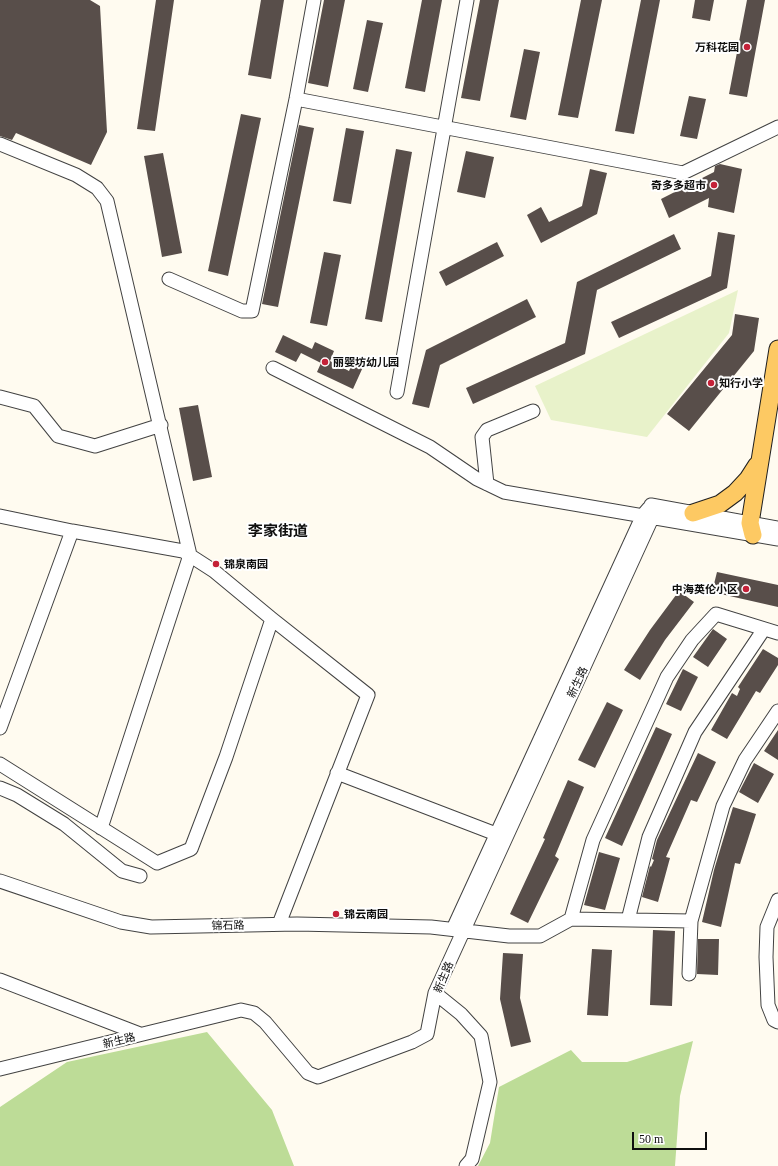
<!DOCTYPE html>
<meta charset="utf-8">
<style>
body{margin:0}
#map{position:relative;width:778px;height:1166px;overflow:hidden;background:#fffbf0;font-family:Georgia,serif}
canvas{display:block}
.scale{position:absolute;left:632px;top:1132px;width:75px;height:18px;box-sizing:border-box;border:2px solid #0f0f0f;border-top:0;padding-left:5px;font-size:12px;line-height:14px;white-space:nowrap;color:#0f0f0f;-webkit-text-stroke:3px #fff;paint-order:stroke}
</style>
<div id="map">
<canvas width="778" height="1166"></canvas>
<div class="scale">50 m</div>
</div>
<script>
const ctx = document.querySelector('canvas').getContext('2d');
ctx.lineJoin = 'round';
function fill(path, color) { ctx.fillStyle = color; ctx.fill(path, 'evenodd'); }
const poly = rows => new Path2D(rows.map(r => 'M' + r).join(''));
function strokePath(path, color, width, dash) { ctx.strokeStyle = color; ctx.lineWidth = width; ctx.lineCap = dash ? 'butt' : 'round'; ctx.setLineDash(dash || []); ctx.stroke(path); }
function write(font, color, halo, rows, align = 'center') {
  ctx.font = font + ' Georgia,"Noto Sans SC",serif'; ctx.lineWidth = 4; ctx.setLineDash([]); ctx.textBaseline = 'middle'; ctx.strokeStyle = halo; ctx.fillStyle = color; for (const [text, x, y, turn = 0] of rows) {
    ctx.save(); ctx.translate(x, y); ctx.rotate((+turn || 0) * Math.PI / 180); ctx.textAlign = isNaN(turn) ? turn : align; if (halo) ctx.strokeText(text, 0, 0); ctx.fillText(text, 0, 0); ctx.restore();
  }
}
fill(poly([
 [207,1032,272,1110,294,1166,0,1166,0,1107,67,1062],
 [693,1041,680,1096,675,1166,478,1166,490,1143,499,1087,571,1050,582,1062,627,1062]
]), '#bddc97');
fill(poly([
 [738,290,729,333,647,437,551,420,535,386]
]), '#e8f2ca');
fill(poly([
 [0,0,90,0,100,6,107,132,91,165,16,133,12,140,0,136],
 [156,0,174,0,155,131,137,129],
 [261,0,284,0,271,79,248,75],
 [324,0,345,0,328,87,308,83],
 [422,0,442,0,425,92,405,88],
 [480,0,499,0,480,101,461,98],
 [581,0,602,0,578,118,558,115],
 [641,0,660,0,634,134,615,131],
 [695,0,714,0,710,21,692,18],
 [747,0,765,0,747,97,729,94],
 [367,20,383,23,368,92,353,89],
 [524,49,540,52,526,120,510,117],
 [689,96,706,99,697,139,680,136],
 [241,114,261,118,228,276,208,271],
 [299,125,314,128,278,307,262,304],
 [346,128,364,131,351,204,333,201],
 [396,149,412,152,382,322,365,319],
 [466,151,494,157,485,198,457,192],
 [163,153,182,253,162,257,144,156],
 [720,164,742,169,734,213,708,207,709,198,669,218,661,199,714,172,715,166],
 [590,169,607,173,597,214,541,243,527,215,541,207,549,222,582,206],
 [718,232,735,235,727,288,619,338,611,322,711,276],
 [674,234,681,249,597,290,585,354,473,404,466,388,565,343,577,282],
 [497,242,504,256,446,286,439,272],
 [324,252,341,255,327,326,310,323],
 [527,299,536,317,440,365,429,408,412,404,426,350],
 [735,314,759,318,754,351,689,431,667,414,732,335],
 [283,335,312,349,315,342,334,351,330,361,349,371,353,362,363,367,353,389,317,372,321,363,301,353,296,362,275,352],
 [198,405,212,477,193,481,179,408],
 [717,572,778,585,778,607,712,592],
 [679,591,694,602,665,640,640,680,624,670,650,630],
 [713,629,727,639,708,667,693,657],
 [763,649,778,658,778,665,760,693,756,691,727,739,711,730,732,693,737,696,740,689,738,687],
 [683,669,698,677,681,711,666,704],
 [607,702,623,710,595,768,578,760],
 [656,727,672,734,622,846,605,838],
 [778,730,778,760,764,751],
 [698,753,716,762,697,802,691,800,666,857,670,858,658,902,642,897,650,866,651,867,654,860,652,859,657,840],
 [754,763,774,774,758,803,739,792],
 [568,780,584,787,555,856,559,859,528,923,510,914,545,839,543,838],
 [733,807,756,814,740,864,735,863,721,927,702,922,714,870],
 [599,852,620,858,605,910,584,905],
 [653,930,675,931,672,1006,650,1005],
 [698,939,719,939,718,975,697,974],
 [592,949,612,950,608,1016,587,1015],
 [503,953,523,954,520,998,531,1042,511,1047,500,999]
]), '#584e4a');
const minor = poly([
 [296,99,683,173,778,127],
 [0,144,76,175,97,188,107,201,190,555,101,828],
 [169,279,242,311,252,311,296,99,314,0],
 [273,368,430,447,477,479,504,492,778,539],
 [397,392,467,0],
 [0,397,34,406,58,436,95,446,161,425],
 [487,484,482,437,487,430,533,411],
 [651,505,778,528],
 [0,516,72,531,183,551,214,571,272,619,368,695,279,924],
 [0,728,72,531],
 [0,764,157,863,191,849,226,757,272,619],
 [337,773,496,834],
 [0,788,17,795,64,824,122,871,140,876],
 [0,881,121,922,151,927,297,924,431,927,509,936,540,936,571,919,593,840,667,677,692,640,716,614,778,633],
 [778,900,767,927,766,957,768,1005,774,1020,778,1022],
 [571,919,691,921],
 [628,920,649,837,695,732,764,629],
 [453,929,643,515,649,508],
 [689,974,691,921,723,806,745,760,778,711],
 [0,980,140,1034],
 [435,993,461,1014,481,1036,490,1082,472,1159,466,1166],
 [0,1069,241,1010,254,1013,265,1022,308,1073,318,1077,412,1042,427,1034,435,993,653,516,651,505]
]);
const major = poly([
 [693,513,720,504,735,493,748,479,757,465],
 [753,535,750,523,778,349]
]);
strokePath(minor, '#424242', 15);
strokePath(major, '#202020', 19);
strokePath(minor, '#fff', 13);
strokePath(major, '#fdc963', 17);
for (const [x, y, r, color] of [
 [747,47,4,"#c42138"],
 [714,185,4,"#c42138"],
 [325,362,4,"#c42138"],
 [711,383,4,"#c42138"],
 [216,564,4,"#c42138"],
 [746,589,4,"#c42138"],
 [336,914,4,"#c42138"]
]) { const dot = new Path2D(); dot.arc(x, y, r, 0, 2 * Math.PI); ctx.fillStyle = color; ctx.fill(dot); strokePath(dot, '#fff', 1.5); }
write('bold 11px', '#0f0f0f', '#fff', [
 ["万科花园",739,47,"right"],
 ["奇多多超市",706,185,"right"],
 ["丽婴坊幼儿园",333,362],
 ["知行小学",719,383],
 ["锦泉南园",224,564],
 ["中海英伦小区",738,589,"right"],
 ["锦云南园",344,914]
], 'left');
write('11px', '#0f0f0f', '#fff', [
 ["新生路",577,682,-65],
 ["锦石路",228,925,-1],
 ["新生路",443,977,-67],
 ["新生路",119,1040,-14]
]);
write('bold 15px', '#0f0f0f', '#fff', [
 ["李家街道",278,530]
]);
</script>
